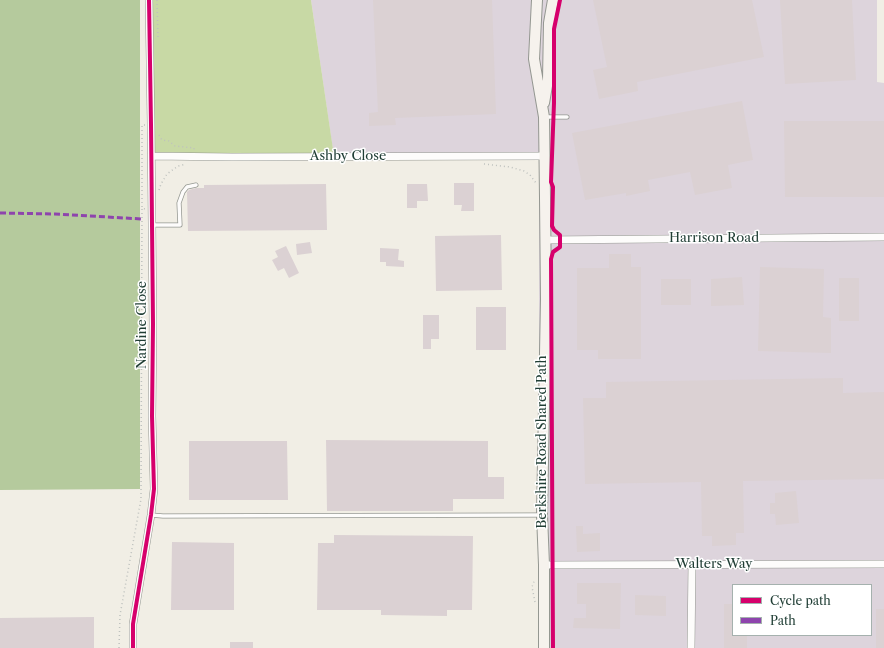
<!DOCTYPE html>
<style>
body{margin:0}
#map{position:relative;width:884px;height:648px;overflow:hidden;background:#f1eee5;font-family:"Libre Caslon Text",serif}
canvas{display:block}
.legend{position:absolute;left:732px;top:584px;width:140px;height:52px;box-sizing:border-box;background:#fff;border:1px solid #a5b1ae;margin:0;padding:5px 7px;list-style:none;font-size:12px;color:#1f3d34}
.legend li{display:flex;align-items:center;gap:8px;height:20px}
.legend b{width:20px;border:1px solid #a5b1ae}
</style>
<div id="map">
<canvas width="884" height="648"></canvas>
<ul class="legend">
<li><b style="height:5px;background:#d6006c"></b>Cycle path</li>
<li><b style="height:5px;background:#8e44ad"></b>Path</li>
</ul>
</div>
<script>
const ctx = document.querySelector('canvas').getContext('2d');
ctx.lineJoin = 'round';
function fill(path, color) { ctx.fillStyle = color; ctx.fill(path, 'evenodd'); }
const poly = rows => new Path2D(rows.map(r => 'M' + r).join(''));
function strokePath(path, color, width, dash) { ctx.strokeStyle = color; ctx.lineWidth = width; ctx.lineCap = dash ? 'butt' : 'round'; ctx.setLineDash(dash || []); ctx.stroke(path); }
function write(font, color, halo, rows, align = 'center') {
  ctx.font = font + ' "Libre Caslon Text",serif'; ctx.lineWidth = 3; ctx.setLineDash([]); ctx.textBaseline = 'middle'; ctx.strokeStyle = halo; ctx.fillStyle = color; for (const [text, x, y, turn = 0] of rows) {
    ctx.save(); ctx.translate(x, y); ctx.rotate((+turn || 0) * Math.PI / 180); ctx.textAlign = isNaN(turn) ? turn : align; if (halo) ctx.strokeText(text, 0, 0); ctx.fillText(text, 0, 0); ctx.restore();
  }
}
fill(poly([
 [311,0,877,0,877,82,884,83,884,648,539,648,539,156,334,157],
 [733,585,871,585,871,635,733,635]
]), '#ddd4dc');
fill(poly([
 [149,0,311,0,334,156,152,156]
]), '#c8d9a5');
fill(poly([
 [0,0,140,0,140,489,0,490]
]), '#b5ca9d');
fill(poly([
 [373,0,492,0,496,114,395,118,396,125,369,126,369,113,378,112],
 [593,0,752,0,764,57,637,82,638,91,599,99,593,70,607,67],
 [780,0,852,0,856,80,785,84],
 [742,101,753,160,728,165,732,188,695,195,690,172,648,180,650,191,626,196,626,193,585,200,572,133],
 [784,121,884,121,884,197,785,197],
 [454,183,474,183,474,211,461,211,462,205,454,205],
 [326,184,327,230,188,231,187,192,189,190,196,188,204,188,204,185],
 [407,184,427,184,428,201,417,201,417,208,407,208],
 [501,235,502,290,436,291,435,236],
 [310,242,312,253,297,255,296,244],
 [286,246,299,273,289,278,284,268,278,271,272,260,278,257,275,251],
 [380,248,399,249,398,260,404,261,404,267,386,266,386,262,380,262],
 [609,254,631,254,631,267,641,267,641,359,598,359,598,350,577,350,577,268,609,268],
 [760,267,824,269,823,317,831,318,831,353,758,351],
 [742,277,744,305,711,306,711,279],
 [839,278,859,278,859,321,839,321],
 [661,279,691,279,691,305,661,305],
 [476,307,506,307,506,350,476,350],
 [423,315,439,315,439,339,431,339,431,349,423,349],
 [843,378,843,393,884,392,884,479,743,481,744,533,736,533,736,545,712,546,712,536,702,536,701,482,585,484,583,398,606,398,606,382],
 [326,440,488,441,488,477,504,477,504,499,453,499,453,511,327,511],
 [189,441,287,441,288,500,189,500],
 [796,491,799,523,776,525,775,514,770,514,770,503,775,503,775,493],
 [576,526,583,526,583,534,600,533,600,551,577,552],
 [334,535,473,536,472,610,447,610,447,616,381,615,381,610,317,610,318,543,334,543],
 [172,542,234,543,234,610,171,610],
 [577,583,621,583,620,629,573,628,574,618,586,618,586,604,577,604],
 [635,595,666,596,666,616,635,615],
 [724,604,733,604,733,635,747,635,747,648,724,648],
 [876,609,884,609,884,648,876,648],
 [94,617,94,648,0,648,0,618],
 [230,642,253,642,253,648,230,648]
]), '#dbd1d3');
const service = poly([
 [545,117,567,117],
 [152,225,180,225,179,203,183,192,187,187,196,185],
 [151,515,163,516,541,515]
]);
const minor = poly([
 [152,156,232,157,544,156],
 [545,240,884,237],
 [544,565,884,564],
 [133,648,133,624,151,515,154,489,152,416,153,324,151,124,149,0],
 [691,648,692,564]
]);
const secondary = poly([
 [537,0,534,59,544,117,545,198,546,299,542,515,544,565,544,648],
 [544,103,548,80,549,23,553,0]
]);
strokePath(service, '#949791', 5);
strokePath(minor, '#949791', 8);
strokePath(secondary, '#949791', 12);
strokePath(poly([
 [157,0,158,38],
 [145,125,142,125,142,208,145,209],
 [159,135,162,140,169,141,175,146,194,148,194,150],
 [484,164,510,167,524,171,530,175,536,183],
 [159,190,161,184,167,174,178,166,186,164],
 [535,602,532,587,535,579],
 [119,648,120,615,141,499,142,208]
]), '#bec1be', 1.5, [1, 3]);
strokePath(service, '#fdfcfb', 3.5);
strokePath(minor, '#fdfcfb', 7);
strokePath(secondary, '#f6f2ed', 10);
strokePath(poly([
 [0,213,55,214,142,219]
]), '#8e44ad', 3, [6, 3]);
strokePath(poly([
 [133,648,133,624,151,515,154,489,152,416,153,324,151,124,149,0],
 [553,648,551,259,553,252,560,247,560,235,554,230,552,226,553,187,551,182,554,103,554,29,560,0]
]), '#d6006c', 4);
write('13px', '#1f3d34', '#fff', [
 ["Ashby Close",348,156],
 ["Harrison Road",714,238],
 ["Nardine Close",142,325,-90],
 ["Berkshire Road Shared Path",542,442,-90],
 ["Walters Way",714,564]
]);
</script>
